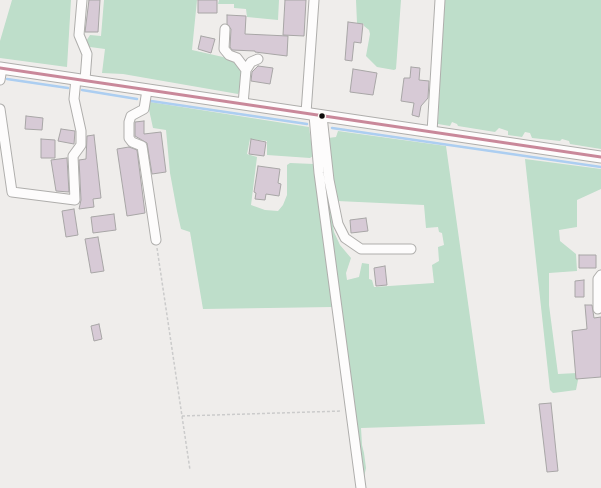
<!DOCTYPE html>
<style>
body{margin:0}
canvas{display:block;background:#efedeb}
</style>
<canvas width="601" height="488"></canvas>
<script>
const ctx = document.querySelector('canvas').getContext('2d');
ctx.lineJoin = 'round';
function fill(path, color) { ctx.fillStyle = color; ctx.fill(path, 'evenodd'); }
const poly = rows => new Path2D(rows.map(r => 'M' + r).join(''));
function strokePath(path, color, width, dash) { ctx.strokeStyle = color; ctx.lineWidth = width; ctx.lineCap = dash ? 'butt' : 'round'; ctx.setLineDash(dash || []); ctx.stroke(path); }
fill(poly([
 [12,0,71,0,67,67,0,58,0,41],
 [104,0,197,0,192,50,223,57,237,62,242,73,241,88,238,94,123,74,102,73,105,49,90,47,85,43,90,35,101,36],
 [219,0,279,0,278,20,247,17,246,9,234,8,234,4,218,4],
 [356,0,401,0,396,69,394,70,377,67,366,56,370,34,369,30,364,26,364,24,357,23],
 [443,0,601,0,601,149,570,144,569,141,562,139,560,141,532,138,530,133,525,132,522,137,508,135,508,131,499,128,495,132,458,126,457,124,452,122,450,126,438,124],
 [150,102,309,127,313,156,310,158,267,155,267,141,250,139,247,154,257,157,251,205,265,210,278,211,283,205,287,195,287,165,290,163,314,164,333,307,203,309,190,232,181,229,177,211,170,173,166,130,153,128,148,105],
 [338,131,446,146,485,424,361,428,362,445,364,453,366,468,363,482,324,196,328,195,334,232,340,245,351,258,346,273,347,280,359,277,362,263,369,264,369,279,372,280,374,287,434,283,432,265,439,261,438,247,444,245,442,233,439,232,438,227,426,228,424,205,337,201,328,138,336,137],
 [525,159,601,169,601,189,577,200,577,227,559,230,560,241,576,254,577,271,549,273,549,305,558,374,577,373,578,380,576,390,561,392,553,393,550,390]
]), '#bedeca');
strokePath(poly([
 [7,79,68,88],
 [82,90,137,99],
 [151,101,307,124],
 [332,128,601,167]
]), '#accef1', 2.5);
const building = poly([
 [89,0,100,0,98,32,85,32,89,0],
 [198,0,217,0,217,13,198,13,198,0],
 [285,0,306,0,304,36,283,35,285,0],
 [227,15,246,16,245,34,288,36,287,56,255,52,255,51,232,50,230,47,231,29,227,24,227,15],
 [348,22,363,24,361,43,354,42,352,61,345,60,348,22],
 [201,36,215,39,211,53,198,49,201,36],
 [258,66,273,68,270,84,251,81,252,72,258,66],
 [411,67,420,68,419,80,429,81,428,98,421,106,419,117,412,115,414,103,401,101,404,78,410,78,411,67],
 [353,69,377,73,373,95,350,92,353,69],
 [26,116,43,118,42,130,25,129,26,116],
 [144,121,144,134,161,132,166,172,152,174,147,143,135,136,135,122,144,121],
 [61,129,75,131,74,144,58,141,61,129],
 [94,135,101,198,93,199,94,207,79,209,81,200,79,160,86,159,87,136,94,135],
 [41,139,55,140,55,158,41,158,41,139],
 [251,139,266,142,264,156,249,154,251,139],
 [129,147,137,150,145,213,127,216,117,149,129,147],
 [67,158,69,192,56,191,51,160,67,158],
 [258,166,280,169,278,183,281,184,279,196,266,194,265,200,255,199,256,193,254,192,258,166],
 [74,209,78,235,66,237,62,211,74,209],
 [114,214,116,230,93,233,91,217,114,214],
 [366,218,368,231,351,233,350,220,366,218],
 [98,237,104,271,91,273,85,239,98,237],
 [579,255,596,255,596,268,579,268,579,255],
 [385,266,387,285,376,286,374,268,385,266],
 [584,280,584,297,575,297,575,281,584,280],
 [585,305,592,305,594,318,601,317,601,377,576,379,572,331,587,329,585,305],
 [99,324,102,339,94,341,91,326,99,324],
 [551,403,558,471,547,472,539,404,551,403]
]);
fill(building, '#d7cad6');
strokePath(building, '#a8a6a6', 1);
const minor = poly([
 [82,0,79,35,87,54,85,80],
 [225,29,224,49,229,55,237,58,246,70,243,104],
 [246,70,251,62,258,59],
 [0,80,2,68],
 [147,90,144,109,131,116,129,122,129,138,132,142,142,146,156,240],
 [0,109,12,192,75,200,73,156,81,145,81,131,74,99,76,79],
 [306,113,314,0],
 [314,115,319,173,361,488],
 [322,116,329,180,338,224,345,238,361,249,411,249],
 [432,132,440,0],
 [598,309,598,279,601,275]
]);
const tertiary = poly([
 [0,68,601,157]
]);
strokePath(minor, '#afaeac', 11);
strokePath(tertiary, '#afaeac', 13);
strokePath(poly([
 [157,248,190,470],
 [182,416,342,411]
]), '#cbcbcb', 1.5, [3, 2]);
strokePath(minor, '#fdfcfc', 9);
strokePath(tertiary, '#fdfcfc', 11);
strokePath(poly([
 [0,68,601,157]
]), '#c9889a', 3);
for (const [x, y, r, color] of [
 [322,116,3.5,"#0c0b0a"]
]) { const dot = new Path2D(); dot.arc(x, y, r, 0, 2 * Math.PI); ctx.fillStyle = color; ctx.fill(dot); strokePath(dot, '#fefbf6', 1.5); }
</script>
